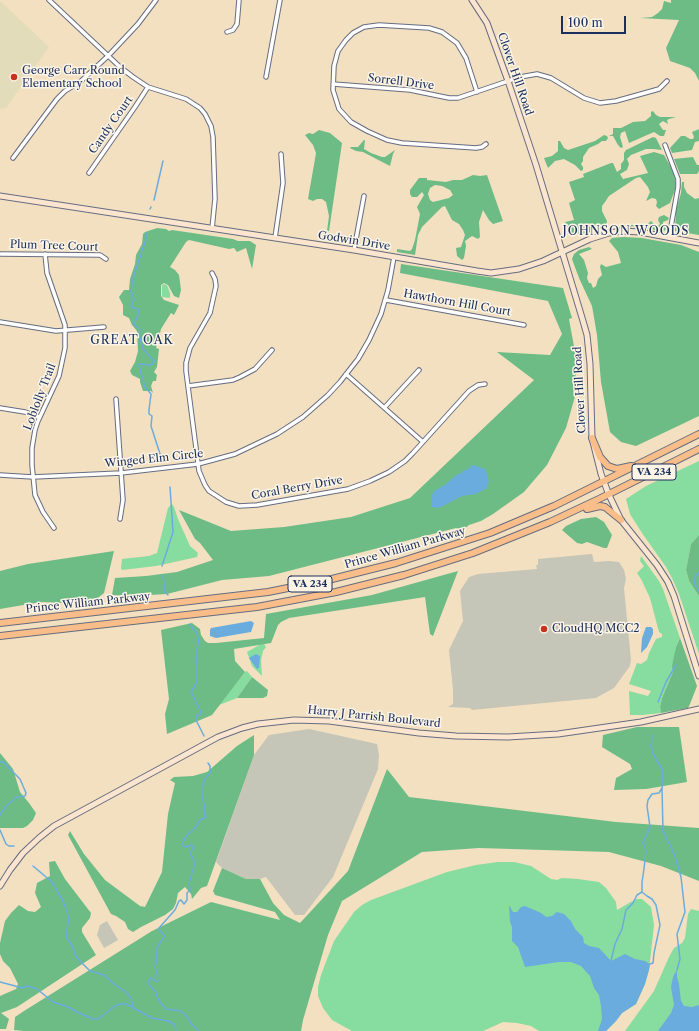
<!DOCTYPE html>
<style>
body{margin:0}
#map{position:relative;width:699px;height:1031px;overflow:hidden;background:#f2e0c1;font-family:"Libre Caslon Text",serif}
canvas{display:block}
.scale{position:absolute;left:561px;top:16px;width:65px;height:18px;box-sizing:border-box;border:2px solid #1b2f5e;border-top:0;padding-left:5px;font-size:12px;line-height:14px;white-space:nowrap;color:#1b2f5e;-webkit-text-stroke:3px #fcf5e5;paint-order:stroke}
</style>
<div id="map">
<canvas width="699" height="1031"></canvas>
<div class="scale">100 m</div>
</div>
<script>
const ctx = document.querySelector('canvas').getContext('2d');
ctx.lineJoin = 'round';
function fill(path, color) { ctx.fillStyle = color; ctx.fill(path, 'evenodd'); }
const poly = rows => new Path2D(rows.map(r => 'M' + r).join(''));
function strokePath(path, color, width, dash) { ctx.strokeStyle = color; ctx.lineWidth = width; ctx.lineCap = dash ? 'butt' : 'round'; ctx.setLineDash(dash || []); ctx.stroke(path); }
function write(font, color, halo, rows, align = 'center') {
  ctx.font = font + ' "Libre Caslon Text",serif'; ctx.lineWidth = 3; ctx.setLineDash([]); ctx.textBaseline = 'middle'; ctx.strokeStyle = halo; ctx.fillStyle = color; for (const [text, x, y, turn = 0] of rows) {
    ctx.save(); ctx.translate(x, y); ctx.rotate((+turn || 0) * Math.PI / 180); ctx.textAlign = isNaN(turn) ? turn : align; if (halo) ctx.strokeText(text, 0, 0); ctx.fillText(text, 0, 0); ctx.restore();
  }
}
fill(poly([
 [0,1,49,47,6,108,0,109]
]), '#e2dcba');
fill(poly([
 [592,554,594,562,609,561,619,562,624,570,626,579,624,588,631,660,630,666,614,688,596,698,472,710,470,708,448,707,453,704,453,690,449,650,463,621,460,591,469,577,478,574,537,569,536,565,538,565,538,559],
 [309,729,377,744,379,755,378,769,333,877,304,915,295,915,266,877,260,879,246,879,222,868,216,862,254,755,269,735],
 [107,921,118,940,104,948,97,935,100,925]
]), '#c5c5b8');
fill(poly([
 [163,284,167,285,170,293,170,298,162,297,162,286],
 [699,461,699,535,691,544,686,570,689,581,699,596,699,654,679,594,672,578,666,567,642,533,630,514,626,499,646,486],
 [172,504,174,507,178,519,190,546,198,553,197,557,156,566,122,570,121,568,122,559,149,556,157,553,168,508],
 [641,556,659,581,663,589,680,638,676,647,673,672,662,698,660,707,661,713,642,715,630,715,629,691,648,696,651,691,629,684,637,663,641,664,647,660,649,653,656,639,662,637,662,634,659,632,650,598,641,579,637,573,644,566,640,561],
 [261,644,264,644,266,647,263,651,261,660,262,676,252,666,247,652],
 [247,671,252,677,237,698,219,705,245,672],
 [498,862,514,862,531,866,551,879,557,880,562,878,578,879,599,882,606,888,616,902,617,910,636,899,642,899,651,907,654,925,649,970,645,984,636,1004,622,1013,616,1021,606,1031,539,1031,531,1026,517,1023,503,1022,483,1031,352,1031,332,1020,323,1008,318,996,318,987,321,975,334,941,354,912,362,905,371,900,447,872,476,865],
 [691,909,699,911,699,1031,625,1031,654,991,669,957,674,948,682,943,685,938,688,914]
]), '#87dc9f');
fill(poly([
 [671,0,699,0,699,81,695,73,690,68,670,61,666,48,679,20,640,18,652,17,658,13,662,9,664,1,671,3],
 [653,111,656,115,660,117,676,117,669,119,667,120,668,124,663,121,659,124,663,130,666,130,664,136,660,136,654,132,629,143,625,131,621,133,620,137,623,147,621,148,618,145,613,136,609,136,613,134,613,128,621,128,633,122,645,121,651,116,651,112],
 [699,129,699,141,695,142,692,150,672,153,670,148,681,136,685,136,690,139,693,139,694,137,692,132],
 [319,130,330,133,342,143,329,231,327,231,329,216,326,202,322,199,317,199,313,201,308,199,316,153,313,145,305,135,309,133,313,134],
 [604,135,607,136,608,138,606,141,602,141,598,144,589,148,583,157,583,161,581,164,583,167,583,170,581,171,575,165,564,159,555,161,548,168,544,158,552,156,558,151,558,141,560,141,564,148,568,150,595,141],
 [653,137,656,138,662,150,653,149,646,149,631,155,627,159,629,164,627,170,620,174,623,179,648,173,640,156,654,152,664,155,673,171,676,183,675,190,670,203,659,209,656,206,657,202,656,199,652,198,646,201,650,192,648,187,640,177,636,178,609,196,605,202,602,206,602,211,607,221,606,226,597,230,583,234,576,234,570,232,565,222,574,220,569,203,575,200,569,182,584,177,583,174,611,163,613,163,617,172,621,169,621,164,624,160,624,153,626,150],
 [364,140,365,140,364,149,371,153,382,157,385,157,395,150,393,154,390,166,363,152,356,151,350,148,351,147,358,147],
 [693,157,697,165,699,165,699,171,697,174,680,174,674,159],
 [473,175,480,176,487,175,503,221,493,224,489,220,483,210,479,222,480,237,478,239,472,236,465,241,466,246,464,258,462,260,457,256,456,248,461,247,465,235,463,230,459,224,452,220,445,206,442,207,422,227,418,235,415,255,397,252,397,249,410,251,412,249,415,240,420,214,417,207,424,195,422,192,417,197,412,197,410,194,410,190,419,178,427,178,427,180,446,182,453,180,462,180],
 [435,185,442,186,450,190,453,195,449,198,433,202,430,200,428,194,430,188],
 [682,182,684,182,684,187,687,193,695,199,699,198,699,235,675,231,676,210,681,193],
 [664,215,669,218,668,220,663,222,663,225,666,229,663,232,654,230,650,228,641,229,632,226,628,229,619,228,621,225,646,225,651,221,656,226,658,226,660,224,658,220,659,217],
 [157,228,166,229,169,231,172,230,233,239,238,241,250,241,256,245,252,269,246,248,237,252,234,248,229,249,189,240,186,242,170,267,175,270,179,275,181,290,179,298,174,296,168,285,164,283,161,285,161,296,164,300,179,305,174,315,171,313,161,329,156,348,159,349,157,367,154,372,157,375,156,381,153,381,151,386,153,393,151,391,143,391,140,382,140,379,132,375,130,371,135,362,138,351,137,331,132,325,129,318,123,315,123,305,119,297,124,290,129,290,130,279,135,264,136,255,142,244,143,234,145,232],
 [623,237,642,238,681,245,699,252,699,416,636,446,621,442,610,432,601,382,597,335,592,306,579,278,572,259,574,254,579,250,589,247,592,249,579,254,584,260,588,273,587,278,589,283,591,283,593,288,596,286,598,279,602,275,600,267,601,264,606,267,621,263,618,252,609,241,612,238],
 [401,264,563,288,572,318,569,319,575,352,576,393,566,428,547,465,524,492,493,514,481,521,469,525,463,530,456,528,269,576,222,580,167,594,132,596,112,595,115,578,146,576,177,572,213,560,200,543,195,539,179,510,231,531,284,527,351,517,410,498,534,380,497,352,550,355,562,334,548,301,400,273],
 [596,517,604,522,612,535,607,548,604,548,587,542,582,544,577,543,562,530,566,526,581,519],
 [699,535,699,596,689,581,686,570,691,544],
 [114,551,104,593,94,601,65,603,41,602,0,609,0,571,28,564],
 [458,571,433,636,430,634,425,597,289,618,281,622,278,625,271,643,234,649,235,661,245,672,212,715,167,734,165,714,169,699,161,630,192,623,200,629,201,635,205,641,208,643,216,643,264,638,266,614,372,595],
 [680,638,697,686,690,704,688,708,661,713,660,707,662,698,673,672,672,666,676,647],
 [252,677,268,690,267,696,263,698,237,698],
 [637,727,679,727,687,782,646,789,614,790,616,778,632,769,630,764,602,747,603,735],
 [254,735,254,755,207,886,201,888,192,899,191,894,185,887,178,893,176,903,173,909,165,915,141,927,133,932,128,929,125,922,116,916,111,914,68,835,70,831,84,854,105,880,140,906,145,907,162,872,168,814,175,783,170,780,174,777,193,776,207,772,237,746],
 [0,753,13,769,20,792,29,803,36,813,33,820,27,826,23,828,0,828],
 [387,769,409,797,616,822,699,828,699,881,661,866,609,852,479,848,422,852,342,901,328,935,303,1020,301,1031,24,1031,14,1030,15,1017,24,1011,152,931,211,902,280,920,275,912,215,895,213,891,222,868,246,879,260,879,273,903,284,915,300,923,348,871],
 [55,861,65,879,91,913,90,918,82,928,82,932,96,955,17,1007,1,1013,9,1019,6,1029,0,1029,0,996,16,989,18,984,10,968,3,961,0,954,0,943,5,921,11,913,19,905,28,911,35,912,41,907,35,893,37,883,50,876,49,862]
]), '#6dbc86');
fill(poly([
 [473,465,485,469,489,481,487,488,476,494,462,496,439,508,432,507,432,497,433,492,446,484,455,476,461,473,464,470,467,470],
 [251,621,254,623,251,632,216,638,210,636,210,630,211,628],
 [646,627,651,627,653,629,653,634,647,647,641,653,642,638],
 [256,654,260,656,259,668,257,669,249,658],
 [509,905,513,912,517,912,521,907,525,906,541,913,546,917,552,916,557,912,564,914,571,921,575,929,583,937,584,943,589,946,599,948,611,961,625,954,635,959,645,961,648,963,650,964,649,970,645,984,636,1004,622,1013,616,1021,606,1031,598,1031,602,1019,601,1006,599,995,594,988,590,976,581,966,571,962,559,962,525,967,518,947,512,941,512,927,510,922],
 [677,970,677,977,679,984,681,1001,684,1006,692,1007,699,1005,699,1031,658,1031,671,1013,674,1005,671,987,673,977]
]), '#6bacdf');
strokePath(poly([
 [154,200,163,161],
 [150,209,151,207],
 [147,233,146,239,134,275,131,291,134,299,131,307,139,310,136,320,133,324,140,329,139,334,143,349,154,361,151,365,140,364,139,366,145,387,151,394,149,410,149,414,152,416,151,426,161,457],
 [162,566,173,532,170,487],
 [699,572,695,578,694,582,699,591],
 [163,575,165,592,168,595],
 [190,624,194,630,196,632,199,639,196,656,197,663,197,682,191,692,201,712,200,715,197,715,196,720,204,736],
 [658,702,666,682,676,665],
 [0,762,3,762,20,779,26,793,25,796,17,797,6,806,0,815],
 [662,788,663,831,675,856,681,877,685,912,677,934,680,959,677,970],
 [0,830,6,844,9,846,14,846],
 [33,866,52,882,63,901,69,917,66,937,68,940,72,945,76,957,90,971,104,975,114,984,126,992,131,998,133,1007],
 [611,961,615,944,622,929,626,910,633,903,637,895,642,892],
 [650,964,653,963,654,953,660,925,656,905,652,899,647,896,642,892,642,882,644,869,646,850,643,843,650,827,647,806,648,800,652,794,659,793,662,788,663,783,662,769,653,754,651,747,652,735],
 [0,982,19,987,23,988,27,986,37,989,53,1002,68,1007,75,1011,93,1019,98,1019,115,1006,120,1004,126,1004,152,1018,168,1021,175,1025,176,1031],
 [199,1031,190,1023,189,1019,181,1011,166,1009,159,1001,155,991,149,985,149,981,151,978,156,982,158,981,157,972,155,967,157,960,156,951,159,944,163,939,164,936,163,934,160,931,159,928,175,910,179,901,181,900,184,904,187,900,187,893,190,890,189,883,195,863,190,853,194,847,191,845,186,847,183,846,182,844,187,835,195,828,200,820,206,817,204,812,205,807,202,796,202,787,205,779,210,773,210,766,208,763]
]), '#6bacdf', 1.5);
const street = poly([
 [49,0,120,67,133,77,148,87,186,99,200,108,205,114,211,126,213,137,215,199,212,229],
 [227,32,233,30,237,24,239,0],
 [266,77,280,0],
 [333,84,410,90,449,98,458,98,520,77,537,74,551,78,584,98,600,103,616,101,659,89,667,81],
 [477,92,466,58,457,43,442,32,429,28,379,25,364,27,353,33,346,40,338,51,334,66,333,90,339,109,351,122,367,131,387,140,402,143,476,148,482,147,486,144],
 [665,145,678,179,678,187,669,238],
 [13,158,57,99,65,91,80,82,108,56,138,24,156,0],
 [89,173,135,107,148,87],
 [275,238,283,183,281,154],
 [354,250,364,196],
 [1,254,100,255,106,259],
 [45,254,47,273,65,325,65,348,59,376,38,421,35,430,32,448,32,465,35,495,43,512,54,528],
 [212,273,215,279,216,286,210,313,190,348,186,363,186,371,199,471,205,485,209,491,226,502,239,506,257,505,348,489,370,481,389,472,405,461,413,453,469,391,478,385,485,384],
 [386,300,524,325],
 [0,322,56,331,104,327],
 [346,374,423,442],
 [188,386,233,380,240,377,255,369,272,350],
 [116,399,123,500,120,519],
 [385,407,419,370],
 [0,408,25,412,39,417],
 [0,475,33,477,121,473,198,464,235,454,277,434,303,417,328,395,340,382,358,359,369,340,381,314,388,290,394,257]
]);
const secondary = poly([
 [472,0,487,23,508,81,536,165,583,321,587,335,590,364,592,438,601,474,609,495,621,520,657,565,668,582,674,596,699,676],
 [0,196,354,250,477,271,491,273,519,269,543,261,590,239,609,233,622,231,640,232,699,243],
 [0,886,10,870,23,853,39,838,54,826,218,737,242,728,258,724,294,720,329,721,419,733,456,736,508,737,558,734,641,722,699,709]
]);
const highway = poly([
 [592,438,600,457,608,466,617,469,631,466],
 [587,509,600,506,605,507,621,520],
 [0,623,268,592,328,580,396,563,490,533,554,506,699,434],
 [0,636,257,607,336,592,404,575,473,553,550,522,599,499,699,449]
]);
strokePath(street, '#666d81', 5.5);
strokePath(secondary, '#666d81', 7);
strokePath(highway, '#666d81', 8);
strokePath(street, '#fff', 3.5);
strokePath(secondary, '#fce5cf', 5);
strokePath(highway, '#f8bd88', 6);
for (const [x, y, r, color] of [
 [14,77,4,"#c8321e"],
 [544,629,4,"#c8321e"]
]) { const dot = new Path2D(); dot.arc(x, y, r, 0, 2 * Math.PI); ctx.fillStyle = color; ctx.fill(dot); strokePath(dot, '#fcf5e5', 1.5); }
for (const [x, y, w] of [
 [654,472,44],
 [310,584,44]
]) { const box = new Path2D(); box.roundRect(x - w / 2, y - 8, w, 16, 3); ctx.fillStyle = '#fcf5e5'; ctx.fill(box); strokePath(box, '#1b2f5e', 1); }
write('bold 10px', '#1b2f5e', null, [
 ["VA 234",654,472],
 ["VA 234",310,584]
]);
write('11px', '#1b2f5e', '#fcf5e5', [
 ["George Carr Round",22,71],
 ["Elementary School",22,84],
 ["CloudHQ MCC2",552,629]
], 'left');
write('11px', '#1b2f5e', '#fcf5e5', [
 ["Clover Hill Road",515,74,71],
 ["Sorrell Drive",401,82,7],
 ["Candy Court",111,125,-55],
 ["Godwin Drive",354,241,9],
 ["Plum Tree Court",54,246,2],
 ["Hawthorn Hill Court",457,303,10],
 ["Clover Hill Road",580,390,-93],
 ["Loblolly Trail",40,397,-69],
 ["Winged Elm Circle",154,459,-6],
 ["Coral Berry Drive",297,488,-10],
 ["Prince William Parkway",405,548,-16],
 ["Prince William Parkway",88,603,-6],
 ["Harry J Parrish Boulevard",374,717,6]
]);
ctx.letterSpacing = '1px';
write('12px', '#1b2f5e', '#fcf5e5', [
 ["JOHNSON WOODS",626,232],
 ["GREAT OAK",132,341]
]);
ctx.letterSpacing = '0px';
</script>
